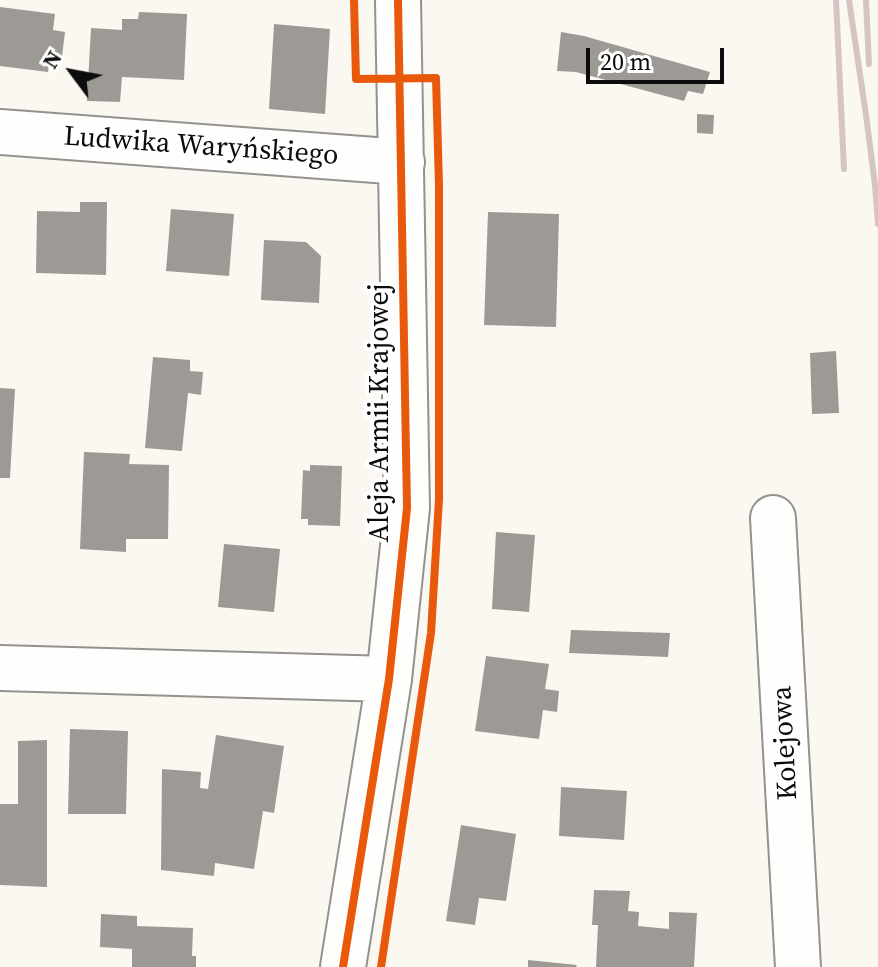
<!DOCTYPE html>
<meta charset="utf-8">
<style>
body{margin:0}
#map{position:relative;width:878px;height:967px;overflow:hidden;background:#faf8f0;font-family:"Source Serif 4",serif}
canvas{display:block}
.north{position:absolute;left:32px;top:32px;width:80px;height:80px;-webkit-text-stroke:6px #fff;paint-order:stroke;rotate:302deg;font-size:22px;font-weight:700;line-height:32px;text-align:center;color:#0c0c0c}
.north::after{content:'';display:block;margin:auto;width:28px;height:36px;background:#0c0c0c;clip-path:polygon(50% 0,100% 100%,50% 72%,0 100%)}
.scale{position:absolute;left:586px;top:48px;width:138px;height:36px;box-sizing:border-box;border:4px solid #0c0c0c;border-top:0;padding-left:10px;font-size:24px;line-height:28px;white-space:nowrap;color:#0c0c0c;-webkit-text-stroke:6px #fff;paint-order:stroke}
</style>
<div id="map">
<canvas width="878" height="967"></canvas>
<div class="north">N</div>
<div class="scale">20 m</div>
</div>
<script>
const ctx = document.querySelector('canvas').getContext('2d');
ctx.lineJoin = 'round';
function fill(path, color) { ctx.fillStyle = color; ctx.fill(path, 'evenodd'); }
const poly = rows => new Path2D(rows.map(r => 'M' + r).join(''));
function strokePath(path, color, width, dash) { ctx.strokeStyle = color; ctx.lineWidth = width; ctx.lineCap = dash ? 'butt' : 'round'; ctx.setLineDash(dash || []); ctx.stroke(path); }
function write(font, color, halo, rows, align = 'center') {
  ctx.font = font + ' "Source Serif 4",serif'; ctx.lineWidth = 8; ctx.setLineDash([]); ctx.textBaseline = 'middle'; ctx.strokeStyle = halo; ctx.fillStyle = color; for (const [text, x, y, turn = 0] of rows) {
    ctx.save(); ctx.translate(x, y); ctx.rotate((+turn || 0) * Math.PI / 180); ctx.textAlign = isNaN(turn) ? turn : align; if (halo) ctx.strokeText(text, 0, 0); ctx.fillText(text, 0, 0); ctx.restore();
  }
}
fill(poly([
 [0,7,55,14,53,30,65,32,62,57,50,55,48,72,0,66],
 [139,12,187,14,184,80,122,77,120,102,87,101,91,28,122,30,122,19,138,19],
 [274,24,330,29,325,114,269,109],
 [561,32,584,36,710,72,703,94,688,91,684,101,576,72,557,71],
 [697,114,714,115,713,134,697,133],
 [80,202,107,202,106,275,36,273,37,211,80,212],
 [171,209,234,214,229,276,166,271],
 [488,212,559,214,556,327,484,325],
 [264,240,306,242,321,256,319,303,261,300],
 [836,351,839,413,812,414,810,353],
 [153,357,190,360,190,371,203,372,201,395,188,393,182,451,145,448],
 [0,388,15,389,10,478,0,478],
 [84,452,130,454,129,464,169,465,168,539,126,539,126,552,80,549],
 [310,465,342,466,340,526,308,525,308,519,301,519,303,470,310,471],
 [496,532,535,535,529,612,492,609],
 [224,544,280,549,274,612,218,607],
 [571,630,670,633,668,657,569,653],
 [486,656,549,664,545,689,559,691,557,712,543,710,539,739,475,731],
 [70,729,128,731,126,814,68,814],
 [216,735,284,746,274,813,263,811,254,869,215,863,214,876,161,870,162,769,201,772,200,788,208,789],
 [47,740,47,887,0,885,0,804,18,804,18,741],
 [561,787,627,791,624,840,559,836],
 [461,825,516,834,506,901,479,898,475,925,446,921],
 [594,890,630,891,628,911,639,912,638,926,669,929,669,912,697,913,694,967,596,967,598,925,592,925],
 [101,914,137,916,137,926,193,928,192,956,196,956,196,967,132,967,132,949,100,947],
 [528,960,577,965,576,967,528,967]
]), '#9d9a96');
const minor = poly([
 [0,132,402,162],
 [773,518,798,967],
 [0,668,389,679],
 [343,967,389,679,407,508,398,0]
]);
strokePath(minor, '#93928f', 48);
strokePath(minor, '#fefefd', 44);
strokePath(poly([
 [836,0,844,169],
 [849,0,866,115,875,185,878,224],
 [866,0,869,64]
]), '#d6c4c5', 6);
strokePath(poly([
 [354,0,356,79,436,78,439,186,439,499,431,633,381,967],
 [343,967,389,679,407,508,398,0]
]), '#e8590c', 8);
write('28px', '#0c0c0c', '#fff', [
 ["Ludwika Waryńskiego",201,147,4],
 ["Aleja Armii Krajowej",381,413,-90],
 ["Kolejowa",786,743,-93]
]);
</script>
